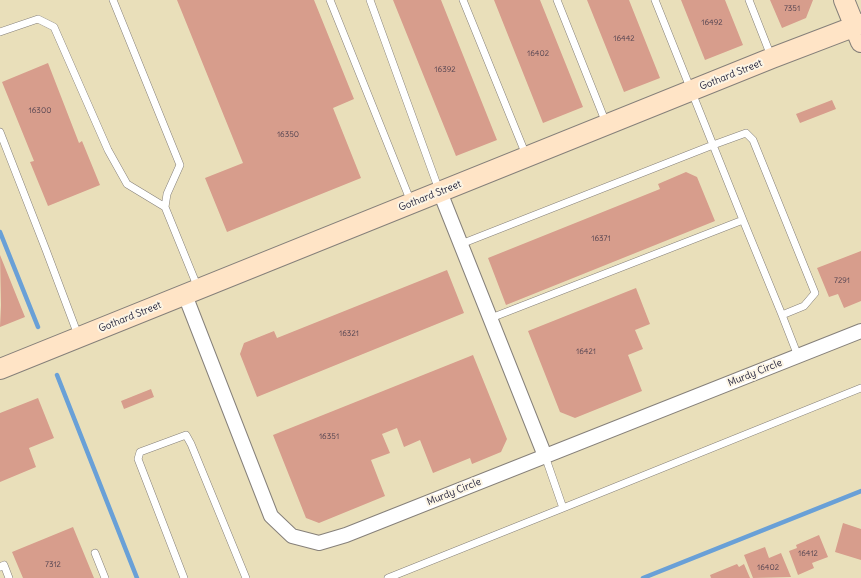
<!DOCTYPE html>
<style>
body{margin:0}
canvas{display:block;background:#e9dfba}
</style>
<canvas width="861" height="578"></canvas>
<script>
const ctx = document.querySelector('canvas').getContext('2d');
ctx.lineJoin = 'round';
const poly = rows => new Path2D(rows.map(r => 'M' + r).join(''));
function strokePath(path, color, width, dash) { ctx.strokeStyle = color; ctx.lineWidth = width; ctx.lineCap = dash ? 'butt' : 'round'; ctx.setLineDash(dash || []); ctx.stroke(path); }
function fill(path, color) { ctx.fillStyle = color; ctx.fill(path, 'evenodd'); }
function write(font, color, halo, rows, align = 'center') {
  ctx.font = font + ' Delius,sans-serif'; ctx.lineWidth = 4; ctx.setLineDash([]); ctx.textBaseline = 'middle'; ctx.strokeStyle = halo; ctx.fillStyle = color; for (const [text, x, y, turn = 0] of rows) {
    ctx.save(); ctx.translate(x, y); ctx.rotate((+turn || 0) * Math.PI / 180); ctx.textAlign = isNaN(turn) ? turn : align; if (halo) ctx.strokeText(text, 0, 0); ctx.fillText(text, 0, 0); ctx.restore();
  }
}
strokePath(poly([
 [0,232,38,327],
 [57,375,137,578],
 [643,578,861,491]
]), '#69a0d7', 4.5);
fill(poly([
 [177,0,314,0,354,99,333,108,361,178,227,232,205,178,243,163],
 [393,0,441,0,497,140,456,156],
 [494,0,540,0,583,107,543,123],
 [587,0,629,0,660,78,624,92],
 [681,0,725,0,743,45,705,60],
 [770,0,813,0,806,18,782,28],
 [48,63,79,143,82,141,100,185,48,206,30,162,34,161,2,82],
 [832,100,836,109,800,123,796,114],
 [686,172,697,177,715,221,506,305,488,258,660,189,658,184],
 [861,251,861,301,844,308,838,294,829,297,817,268],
 [0,255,25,317,0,327,1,305],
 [447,270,464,313,257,397,240,354,244,343,274,331,277,338],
 [636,288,650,324,635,330,643,349,628,355,642,391,575,418,560,412,528,331],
 [473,355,507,439,501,452,472,464,470,458,433,473,420,440,404,447,397,428,382,434,390,453,371,460,385,496,319,523,306,518,273,435],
 [151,389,154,397,124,409,121,401],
 [38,398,54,438,29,448,36,467,0,482,0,413],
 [843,523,861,529,861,560,835,552],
 [73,527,94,578,23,578,12,552],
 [819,535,828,557,812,563,814,568,798,575,789,551,797,548,796,545],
 [765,547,769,558,781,553,791,577,753,578,744,555],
 [737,564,739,567,744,564,750,578,711,578,710,575]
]), '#d79d8c');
const lane = poly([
 [113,0,180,165,167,194,165,207,198,288],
 [330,0,411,202],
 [370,0,439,190],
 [463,0,526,155],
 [557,0,606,123],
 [749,0,771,56],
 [0,32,38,19,54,27,108,150,127,184,165,207],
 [0,132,46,250,78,335],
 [743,220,782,315],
 [461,244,713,145,655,0],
 [491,318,743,220,713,145,746,133,753,140,815,293,804,306,782,315,798,356],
 [545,456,563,508,861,388],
 [95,553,105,578],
 [0,567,4,565,9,578],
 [184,578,138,459,140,452,186,435,191,444,246,578],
 [388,578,563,508]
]);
const street = poly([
 [440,192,545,456],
 [185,295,271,516,292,536,319,543,346,535,861,331]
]);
const secondary = poly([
 [844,0,861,42],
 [0,369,772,58,861,24]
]);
strokePath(lane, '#86807a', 8);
strokePath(street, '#86807a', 16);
strokePath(secondary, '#86807a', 22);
strokePath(lane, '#fff', 7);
strokePath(street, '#fff', 14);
strokePath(secondary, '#ffe4c6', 20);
write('8px', '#4f414f', null, [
 ["7351",792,9],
 ["16492",712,23],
 ["16442",624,39],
 ["16402",538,54],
 ["16392",445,70],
 ["16300",40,111],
 ["16350",288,135],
 ["16371",601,239],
 ["7291",842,281],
 ["16321",349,334],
 ["16421",586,352],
 ["16351",329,437],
 ["16412",808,554],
 ["7312",53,565],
 ["16402",768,568]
]);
write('10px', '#22223b', '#fcf5e5', [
 ["Gothard Street",731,75,-22],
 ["Gothard Street",430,196,-22],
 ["Gothard Street",130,317,-22],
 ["Murdy Circle",755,373,-22],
 ["Murdy Circle",454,492,-22]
]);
</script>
